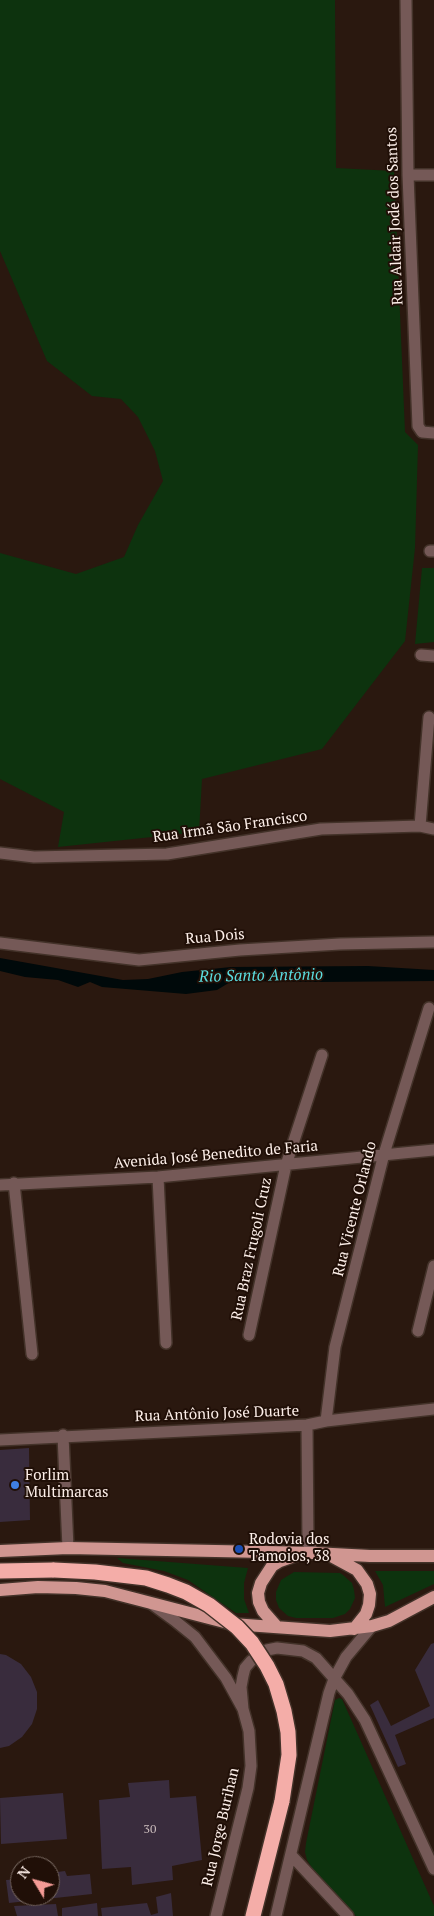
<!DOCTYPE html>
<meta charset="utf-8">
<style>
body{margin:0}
#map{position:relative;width:434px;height:1916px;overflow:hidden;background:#2a180f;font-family:"PT Serif",serif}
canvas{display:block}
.north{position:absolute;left:10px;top:1856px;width:50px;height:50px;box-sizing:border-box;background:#200f07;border:1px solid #786961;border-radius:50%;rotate:307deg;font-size:14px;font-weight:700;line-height:20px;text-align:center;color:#fdefe9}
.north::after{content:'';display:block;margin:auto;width:18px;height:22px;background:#f59b96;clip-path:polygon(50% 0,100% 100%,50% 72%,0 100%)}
</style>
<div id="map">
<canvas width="434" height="1916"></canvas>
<div class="north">N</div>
</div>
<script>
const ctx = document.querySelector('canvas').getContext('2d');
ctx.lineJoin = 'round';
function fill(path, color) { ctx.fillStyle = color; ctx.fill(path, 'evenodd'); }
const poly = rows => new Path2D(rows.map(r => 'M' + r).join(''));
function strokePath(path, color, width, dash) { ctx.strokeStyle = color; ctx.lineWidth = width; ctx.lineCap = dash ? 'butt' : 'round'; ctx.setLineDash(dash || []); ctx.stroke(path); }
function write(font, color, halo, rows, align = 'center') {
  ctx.font = font + ' "PT Serif",serif'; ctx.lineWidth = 4; ctx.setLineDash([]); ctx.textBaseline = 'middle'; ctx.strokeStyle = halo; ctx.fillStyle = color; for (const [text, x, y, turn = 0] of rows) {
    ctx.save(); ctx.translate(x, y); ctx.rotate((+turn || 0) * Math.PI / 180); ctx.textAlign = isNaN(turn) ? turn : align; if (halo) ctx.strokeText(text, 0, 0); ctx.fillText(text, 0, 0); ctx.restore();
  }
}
fill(poly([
 [0,0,335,0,336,168,394,171,405,432,418,445,415,548,405,641,322,749,202,779,199,832,58,847,64,812,0,779,0,553,76,574,124,557,138,525,163,481,155,451,138,417,121,399,92,396,47,361,0,251],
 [422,568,434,568,434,642,415,644],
 [117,1558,248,1568,244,1583,244,1599,249,1613,236,1613,188,1580,164,1571,123,1563],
 [375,1571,434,1571,434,1584,385,1607,383,1585],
 [294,1572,340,1573,343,1575,352,1583,354,1590,355,1598,350,1609,345,1614,333,1618,296,1618,288,1616,279,1608,276,1600,276,1592,281,1580],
 [339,1698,342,1699,434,1906,434,1916,356,1916,312,1868,307,1860,305,1852,306,1843,335,1700]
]), '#0d330e');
fill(poly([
 [0,958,123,980,148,979,182,972,231,967,368,966,434,970,434,981,320,982,232,981,217,990,186,994,102,987,90,982,78,987,58,980,25,977,0,971]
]), '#00090a');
fill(poly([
 [29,1448,30,1520,0,1522,0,1450],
 [434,1643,434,1718,395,1735,406,1764,398,1767,370,1705,378,1700,391,1726,430,1706,415,1670,431,1644],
 [0,1654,6,1655,21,1664,31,1677,37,1692,37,1709,32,1724,22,1737,9,1746,0,1748],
 [169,1780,170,1798,196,1796,202,1860,172,1866,173,1880,132,1885,131,1867,102,1869,99,1800,130,1797,128,1783],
 [63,1793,67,1839,1,1844,0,1798],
 [65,1871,67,1876,90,1874,92,1894,9,1903,6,1880,20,1879,20,1896,50,1896,50,1873],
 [171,1893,173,1916,102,1916,101,1908,147,1903,151,1915,158,1913,156,1897],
 [97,1903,98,1916,62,1916,62,1908],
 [56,1904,58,1916,17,1916,14,1906]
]), '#392c3d');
const minor = poly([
 [406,0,408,175,418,426,422,432,434,433],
 [408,175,434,175],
 [430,551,434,551],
 [421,655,434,656],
 [420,826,429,717],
 [0,853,34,857,167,854,321,829,420,826,434,829],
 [0,943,139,960,240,950,340,944,434,942],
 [158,1177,166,1343],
 [14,1183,32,1354],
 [0,1185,158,1177,434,1150],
 [418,1331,434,1266],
 [249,1335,286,1165,322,1055],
 [326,1421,335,1347,384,1154,429,1008],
 [307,1425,308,1543,314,1553],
 [63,1435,68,1548],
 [0,1440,307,1425,326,1421,434,1409],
 [152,1604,174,1620,195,1637,226,1678,243,1709,249,1731,251,1766,248,1788,216,1916],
 [243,1709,241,1687,243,1676,245,1668,251,1661,267,1650,277,1648,303,1651,316,1658,348,1694,365,1720,434,1869],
 [291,1855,348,1916],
 [276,1916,329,1693,334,1679,346,1657,372,1626]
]);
const primary = poly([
 [0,1551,68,1548,314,1553,370,1556,434,1556],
 [333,1557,357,1570,367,1584,370,1594,369,1605,366,1614,354,1629],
 [0,1590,38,1587,76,1588,105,1591,232,1624,330,1631,372,1626,389,1621,434,1597],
 [277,1627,263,1611,259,1602,258,1593,261,1583,272,1566,280,1561,297,1555]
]);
const motorway = poly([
 [0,1571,54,1570],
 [253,1916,282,1801]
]);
strokePath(minor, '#433229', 14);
strokePath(primary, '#433229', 15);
strokePath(motorway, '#433229', 18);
strokePath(minor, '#755957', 11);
strokePath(primary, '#d09691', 12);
strokePath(motorway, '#f4ada8', 15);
const motorwayBridge = poly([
 [54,1570,95,1572,146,1578,168,1585,186,1592,209,1605,237,1627,252,1643,267,1666,276,1684,284,1711,288,1732,289,1755,282,1801]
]);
strokePath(motorwayBridge, '#433229', 18, []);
strokePath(motorwayBridge, '#f4ada8', 15);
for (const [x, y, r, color] of [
 [15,1485,5,"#3f7fe0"],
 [239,1549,5,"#1a4fb4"]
]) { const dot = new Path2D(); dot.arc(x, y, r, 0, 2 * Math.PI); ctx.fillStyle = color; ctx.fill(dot); strokePath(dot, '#200f07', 2); }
write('12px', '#ccbebe', null, [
 ["30",150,1830]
]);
write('15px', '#fdefe9', '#200f07', [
 ["Rua Aldair Jodé dos Santos",395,216,-92],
 ["Rua Irmã São Francisco",230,827,-8],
 ["Rua Dois",215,937,-5],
 ["Avenida José Benedito de Faria",216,1155,-5],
 ["Rua Vicente Orlando",355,1209,-76],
 ["Rua Braz Frugoli Cruz",252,1249,-78],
 ["Rua Antônio José Duarte",217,1414,-2],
 ["Rua Jorge Burihan",221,1827,-77]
]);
write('15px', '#fdefe9', '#200f07', [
 ["Forlim",25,1476],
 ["Multimarcas",25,1493],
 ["Rodovia dos",249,1540],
 ["Tamoios, 38",249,1557]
], 'left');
write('italic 16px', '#5bdde0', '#200f07', [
 ["Rio Santo Antônio",261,976,-1]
]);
</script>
